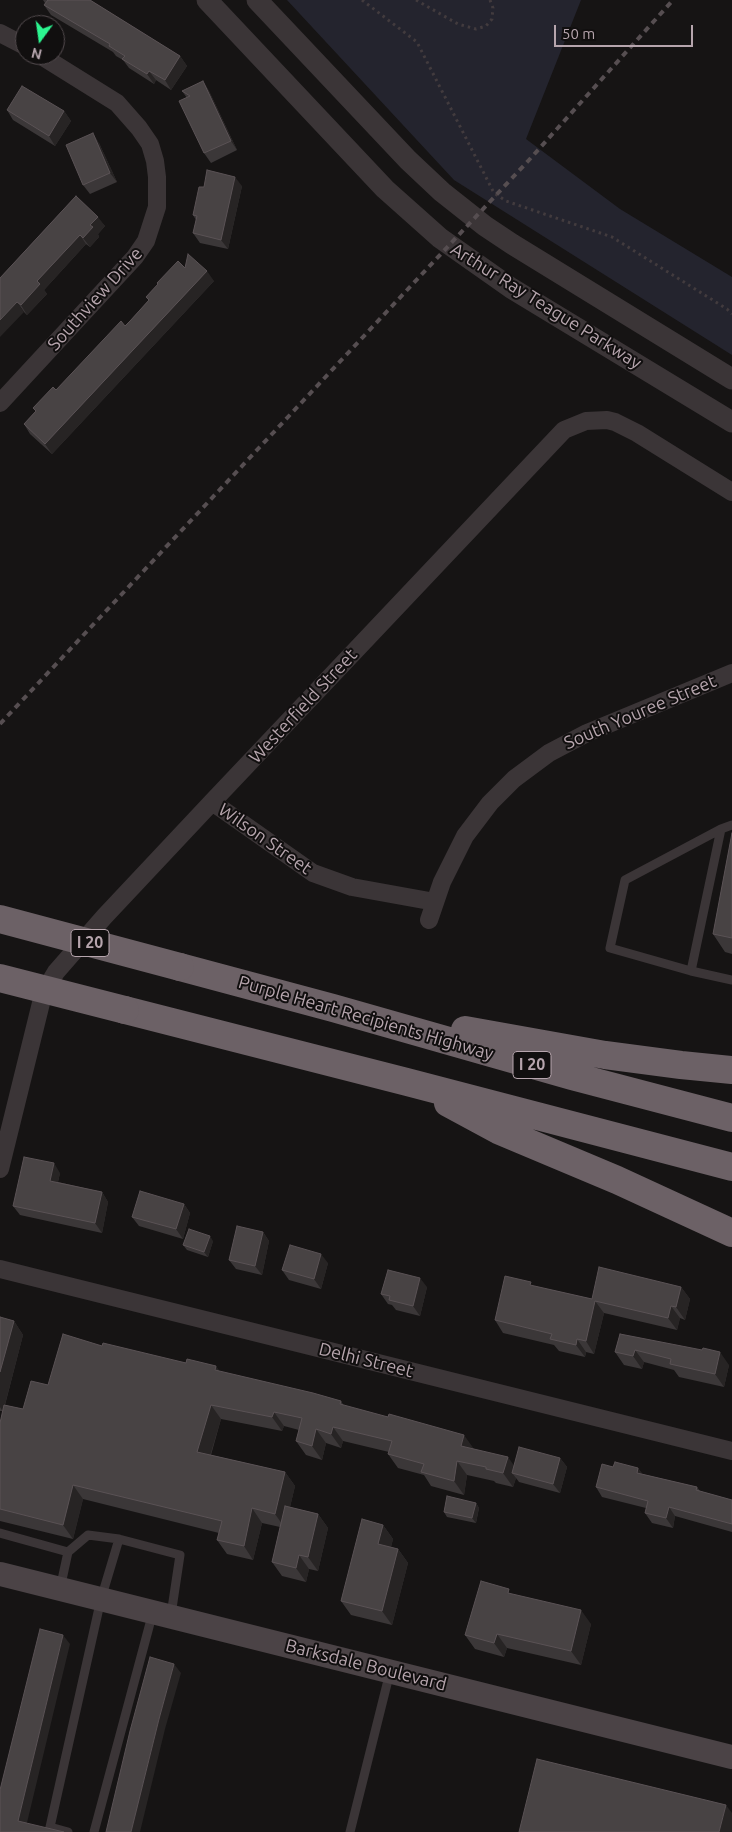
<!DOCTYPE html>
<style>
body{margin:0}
#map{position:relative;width:732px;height:1832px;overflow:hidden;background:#161414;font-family:Ubuntu,sans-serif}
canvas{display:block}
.north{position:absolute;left:15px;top:15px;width:50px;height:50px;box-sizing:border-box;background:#110f0f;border:1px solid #534b4e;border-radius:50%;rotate:194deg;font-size:14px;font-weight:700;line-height:20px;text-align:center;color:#b6a5ad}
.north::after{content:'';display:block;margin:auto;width:18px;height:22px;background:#2cf690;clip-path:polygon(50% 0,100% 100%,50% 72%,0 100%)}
.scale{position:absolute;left:554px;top:25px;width:139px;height:22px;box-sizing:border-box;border:2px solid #b6a5ad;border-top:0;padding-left:6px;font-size:15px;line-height:18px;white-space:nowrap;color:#b6a5ad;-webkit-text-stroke:4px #110f0f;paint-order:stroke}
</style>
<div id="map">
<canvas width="732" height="1832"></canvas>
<div class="north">N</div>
<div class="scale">50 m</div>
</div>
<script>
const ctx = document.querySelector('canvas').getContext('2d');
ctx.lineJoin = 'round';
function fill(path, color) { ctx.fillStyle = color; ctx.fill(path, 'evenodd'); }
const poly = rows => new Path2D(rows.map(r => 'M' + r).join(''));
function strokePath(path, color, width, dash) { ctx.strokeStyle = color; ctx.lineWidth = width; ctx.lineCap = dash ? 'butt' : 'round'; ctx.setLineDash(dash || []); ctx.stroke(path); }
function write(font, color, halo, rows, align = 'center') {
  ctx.font = font + ' Ubuntu,sans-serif'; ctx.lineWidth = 4; ctx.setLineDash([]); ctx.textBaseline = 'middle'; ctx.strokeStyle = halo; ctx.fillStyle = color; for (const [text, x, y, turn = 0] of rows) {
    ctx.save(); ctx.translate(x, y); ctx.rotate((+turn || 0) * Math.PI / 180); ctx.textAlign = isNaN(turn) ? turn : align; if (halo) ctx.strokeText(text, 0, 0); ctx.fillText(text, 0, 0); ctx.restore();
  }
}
fill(poly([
 [287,0,581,0,526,139,620,209,732,277,732,355,454,180]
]), '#24242e');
strokePath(poly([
 [362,0,417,42,420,48,494,193,506,201,612,237,727,309,732,314],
 [416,0,458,24,476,29,486,26,492,19,493,8,490,0]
]), '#423b3e', 3, [2.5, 4]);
strokePath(poly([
 [732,825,721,829,691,971,732,980],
 [691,971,610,948,625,880,721,829],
 [0,1533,68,1552,88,1535,119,1539],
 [60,1589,68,1552],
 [68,1832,50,1827,101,1599,119,1539,180,1555,171,1615],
 [94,1832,153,1612],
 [350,1832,390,1672]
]), '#3b3537', 9);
strokePath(poly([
 [0,33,25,46],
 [0,403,135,257,146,241,157,207,157,177,155,161,150,144,139,128,117,103,40,55],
 [212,802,313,873,352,887,435,902],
 [429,920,442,882,465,836,490,803,514,779,549,753,587,733,732,673],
 [0,1169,41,1003,47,987,56,972,104,917,212,802,564,430,586,421,607,420,615,422,637,433,732,492],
 [0,1269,732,1451]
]), '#3b3537', 18);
strokePath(poly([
 [207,0,385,189,440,238,511,288,732,422],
 [257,0,408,160,442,192,485,226,512,244,732,379]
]), '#3b3537', 21);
strokePath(poly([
 [0,1574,732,1757]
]), '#4b4346', 24);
strokePath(poly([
 [180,967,333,1008,572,1076,732,1118],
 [125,1010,407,1082,732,1167],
 [465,1030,605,1055,681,1065,732,1070],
 [448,1103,498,1130,617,1180,732,1233]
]), '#6c6166', 28);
strokePath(poly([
 [0,724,529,160,673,0]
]), '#564e51', 4, [6, 5]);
strokePath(poly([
 [0,919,180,967],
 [0,978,125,1010]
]), '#6c6166', 28);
fill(poly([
 [43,0,90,0,180,56,187,66,171,90,156,80,154,84,129,68,123,60,116,56,113,52,51,15,44,5,45,3],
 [203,81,209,91,237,150,211,163,204,153,187,98,182,91],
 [7,110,64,111,71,121,55,146,13,120],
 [99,143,117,182,90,194,83,185],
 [242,186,228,249,200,243,193,233,196,220,193,215,204,187],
 [76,196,105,226,98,234,99,237,90,247,86,244,44,290,47,294,27,315,24,312,0,278],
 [185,268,214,281,52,454,30,434,24,424,36,411,33,408,56,390,130,321,149,300,146,297,158,285,157,283],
 [732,833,732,954,725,952,713,934],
 [60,1173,58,1182,102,1192,108,1202,102,1233,20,1215,13,1206],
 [184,1204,190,1213,183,1239,139,1226,132,1217],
 [263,1232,269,1241,262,1275,236,1269,229,1260],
 [213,1241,208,1257,187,1250,183,1245],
 [328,1263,321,1289,289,1280,282,1270],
 [534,1286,592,1299,681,1287,690,1299,685,1320,680,1318,677,1330,604,1313,594,1354,586,1352,585,1357,559,1351,554,1345,503,1333,495,1320],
 [427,1287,420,1316,396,1310,392,1305,388,1304,381,1294],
 [0,1317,14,1321,23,1335,5,1405,23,1409,48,1385,102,1346,220,1372,341,1401,344,1406,474,1449,514,1466,560,1458,567,1467,560,1493,519,1482,516,1478,513,1487,496,1483,494,1481,467,1475,464,1495,431,1486,424,1475,398,1468,388,1454,389,1452,343,1441,341,1448,326,1443,322,1460,306,1455,296,1441,299,1430,284,1426,282,1431,221,1419,211,1455,285,1472,295,1486,290,1507,318,1514,328,1528,318,1571,309,1569,306,1582,282,1576,272,1562,280,1527,262,1523,253,1560,227,1554,217,1540,219,1533,83,1499,73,1539,0,1521,0,1423,3,1411,0,1411],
 [620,1334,729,1365,724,1387,679,1377,674,1370,644,1362,642,1369,624,1365,615,1352],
 [613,1467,638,1468,642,1474,697,1487,700,1491,732,1500,732,1532,675,1516,673,1528,652,1523,645,1513,646,1508,602,1497,596,1487],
 [476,1503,479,1508,476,1523,447,1517,444,1512],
 [383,1525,393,1539,391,1547,398,1549,408,1563,392,1625,351,1615,341,1601],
 [512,1594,591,1624,581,1665,507,1648,504,1657,475,1649,465,1635]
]), '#3b3738');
fill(poly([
 [180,56,187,66,171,90,165,80],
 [149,71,156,80,154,84,147,74],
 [203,81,209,91,237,150,231,141],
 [64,111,71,121,55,146,49,136],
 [93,133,99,143,117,182,110,173],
 [235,177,242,186,228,249,221,240],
 [98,217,105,226,98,234,99,237,90,247,83,238,90,225],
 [80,235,86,244,44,290,47,294,27,315,21,305,37,281],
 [207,271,214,281,52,454,45,444],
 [17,302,24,312,0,337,0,320],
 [54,1163,60,1173,56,1190,50,1181],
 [102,1192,108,1202,102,1233,95,1223],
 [184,1204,190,1213,183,1239,176,1229],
 [263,1232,269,1241,262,1275,255,1266],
 [210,1236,213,1241,208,1257,204,1252],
 [321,1254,328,1263,321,1289,314,1279],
 [420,1278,427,1287,420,1316,413,1306],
 [681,1287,690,1299,685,1320,676,1307],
 [595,1301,604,1313,594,1354,586,1341],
 [671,1306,680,1318,677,1330,668,1318],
 [14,1321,23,1335,3,1412,0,1407,0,1372],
 [577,1339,586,1352,585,1357,576,1345],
 [635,1350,644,1362,642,1369,633,1356],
 [720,1352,729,1365,724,1387,715,1374],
 [216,1366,226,1380,215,1370],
 [211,1405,221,1419,207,1466,197,1452],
 [274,1412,284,1426,282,1431,272,1417],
 [333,1427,343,1441,341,1448,331,1434],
 [316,1429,326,1443,322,1460,312,1446],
 [464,1435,474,1449,471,1461,461,1446],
 [508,1457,518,1471,512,1473,516,1478,513,1487,503,1473],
 [560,1458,567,1467,560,1493,553,1484],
 [457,1461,467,1475,464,1495,454,1481],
 [638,1468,645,1477,637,1473],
 [285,1472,295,1486,285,1528,275,1514],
 [73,1485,83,1499,73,1539,63,1525],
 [476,1503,479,1508,476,1523,472,1518],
 [669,1507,675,1516,673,1528,666,1518],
 [252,1508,262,1523,253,1560,244,1546],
 [318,1514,328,1528,318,1571,308,1557],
 [383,1525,393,1539,388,1558,378,1544],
 [398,1549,408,1563,392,1625,382,1611],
 [299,1555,309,1569,306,1582,296,1568],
 [581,1610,591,1624,581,1665,571,1651],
 [497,1634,507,1648,504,1657,494,1643],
 [63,1635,70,1644,25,1831,18,1821],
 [174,1664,181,1673,165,1729,140,1832,131,1832,159,1719],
 [726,1805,732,1813,732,1832,719,1832]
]), '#272424');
const building = poly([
 [48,0,90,0,180,56,165,80,149,71,147,74,122,59,125,56,109,46,110,44,44,5,48,0],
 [203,81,231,141,204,153,179,101,190,96,182,91,203,81],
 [22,86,64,111,49,136,7,110,22,86],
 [93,133,110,173,83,185,66,145,93,133],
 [207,170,235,177,221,240,193,233,197,216,193,215,199,187,204,187,207,170],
 [76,196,98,217,90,225,93,227,83,238,80,235,37,281,40,284,21,305,17,302,0,320,0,278,76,196],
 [188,254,207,271,45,444,24,424,36,411,33,408,53,387,56,390,121,321,125,326,130,321,149,300,146,297,158,284,157,283,178,261,185,268,188,254],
 [732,833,732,938,713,934,732,833],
 [24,1157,54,1163,50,1181,102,1192,95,1223,13,1206,24,1157],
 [140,1191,184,1204,176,1229,132,1217,140,1191],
 [237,1226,263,1232,255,1266,229,1260,237,1226],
 [189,1229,210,1236,204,1252,183,1245,189,1229],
 [290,1245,321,1254,314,1279,282,1270,290,1245],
 [599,1267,681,1287,676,1307,671,1306,668,1318,595,1301,586,1341,577,1339,576,1345,550,1339,552,1334,495,1320,505,1276,531,1282,530,1285,592,1299,599,1267],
 [388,1270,420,1278,413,1306,389,1300,390,1296,381,1294,388,1270],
 [0,1317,14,1321,0,1372,0,1317],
 [63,1334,102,1346,103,1343,186,1363,187,1359,216,1366,215,1370,313,1393,341,1401,340,1404,388,1417,389,1414,464,1435,461,1446,508,1457,503,1473,486,1469,486,1467,457,1461,454,1481,421,1472,424,1464,388,1454,392,1441,333,1427,331,1434,316,1429,312,1446,296,1441,302,1418,274,1412,272,1417,211,1405,197,1452,285,1472,275,1514,252,1508,244,1546,217,1540,222,1521,73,1485,63,1525,0,1509,0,1423,4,1405,23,1409,31,1381,48,1385,63,1334],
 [620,1334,702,1350,703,1348,720,1352,715,1374,670,1364,671,1359,635,1350,633,1356,615,1352,620,1334],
 [519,1447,560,1458,553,1484,512,1473,519,1447],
 [615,1462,638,1468,637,1473,697,1487,696,1490,732,1500,732,1524,669,1507,666,1518,645,1513,648,1501,596,1487,602,1464,613,1467,615,1462],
 [447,1496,476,1503,472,1518,444,1512,447,1496],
 [285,1506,318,1514,308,1557,299,1555,296,1568,272,1562,285,1506],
 [362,1519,383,1525,378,1544,398,1549,382,1611,341,1601,362,1519],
 [481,1581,509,1589,508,1593,581,1610,571,1651,497,1634,494,1643,465,1635,481,1581],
 [40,1629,63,1635,18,1821,64,1832,0,1832,0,1790,40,1629],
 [150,1657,174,1664,159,1719,131,1832,106,1832,130,1731,150,1657],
 [537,1759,726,1805,719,1832,519,1832,537,1759]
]);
fill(building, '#484344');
strokePath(building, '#5a5255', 1);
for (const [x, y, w] of [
 [90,943,38],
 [532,1065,38]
]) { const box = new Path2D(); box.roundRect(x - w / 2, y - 13.5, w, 27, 4); ctx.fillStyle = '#110f0f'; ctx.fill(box); strokePath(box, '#b6a5ad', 1); }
write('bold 16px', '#b6a5ad', null, [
 ["I 20",90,943],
 ["I 20",532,1065]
]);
write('18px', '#b6a5ad', '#110f0f', [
 ["Southview Drive",95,299,-48],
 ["Arthur Ray Teague Parkway",546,306,32],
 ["Westerfield Street",303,706,-47],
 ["South Youree Street",640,712,-23],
 ["Wilson Street",265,839,35],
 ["Purple Heart Recipients Highway",366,1018,16],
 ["Delhi Street",366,1360,14],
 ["Barksdale Boulevard",366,1665,14]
]);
</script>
